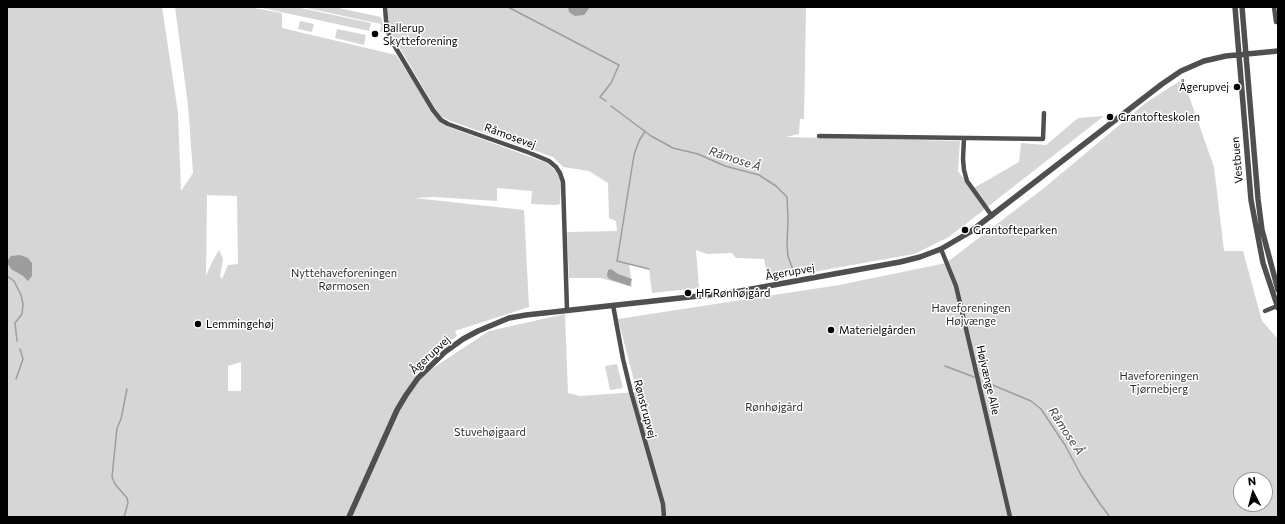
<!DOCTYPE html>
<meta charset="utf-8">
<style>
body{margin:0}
#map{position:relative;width:1285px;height:524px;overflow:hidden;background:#fff;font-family:Commissioner,sans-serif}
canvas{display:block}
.frame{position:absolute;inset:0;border:8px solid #000;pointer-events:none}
.north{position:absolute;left:1233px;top:472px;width:40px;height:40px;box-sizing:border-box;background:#fff;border:1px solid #999;border-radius:50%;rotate:354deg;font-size:11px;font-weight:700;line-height:16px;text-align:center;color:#000}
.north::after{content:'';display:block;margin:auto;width:14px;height:18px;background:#000;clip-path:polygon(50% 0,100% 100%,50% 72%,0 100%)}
</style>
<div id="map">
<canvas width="1285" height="524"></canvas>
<div class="frame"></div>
<div class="north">N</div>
</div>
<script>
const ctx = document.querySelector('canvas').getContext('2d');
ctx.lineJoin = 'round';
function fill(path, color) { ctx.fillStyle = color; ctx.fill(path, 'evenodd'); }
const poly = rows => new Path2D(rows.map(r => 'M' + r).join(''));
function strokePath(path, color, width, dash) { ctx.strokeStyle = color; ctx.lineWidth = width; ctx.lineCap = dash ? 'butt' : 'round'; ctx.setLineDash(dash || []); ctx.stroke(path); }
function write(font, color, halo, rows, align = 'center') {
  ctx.font = font + ' Commissioner,sans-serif'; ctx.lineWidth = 3; ctx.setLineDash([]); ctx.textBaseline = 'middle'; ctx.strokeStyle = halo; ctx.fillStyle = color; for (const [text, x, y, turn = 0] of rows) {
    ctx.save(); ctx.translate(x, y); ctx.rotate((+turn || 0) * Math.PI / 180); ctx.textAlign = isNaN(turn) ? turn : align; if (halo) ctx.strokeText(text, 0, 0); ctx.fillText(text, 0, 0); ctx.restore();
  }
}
fill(poly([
 [7,7,162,7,178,113,181,191,193,173,188,105,175,7,248,7,282,13,282,28,396,55,440,122,446,126,547,163,558,173,561,184,560,204,555,205,531,204,532,191,497,188,497,201,433,197,414,198,524,210,529,307,455,331,457,336,436,351,414,377,430,370,489,331,565,314,568,393,580,396,637,392,618,319,839,285,946,263,1044,188,1147,102,1183,79,1214,167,1224,251,1243,251,1262,321,1278,339,1278,517,7,517],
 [207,195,237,196,238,264,228,265,222,279,220,277,223,259,219,250,212,262,206,276],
 [241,362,241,391,228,391,228,366],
 [1241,480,1265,480,1265,504,1241,504],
 [258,7,296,7,371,23,369,31],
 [302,7,334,7,381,17,385,30,384,31,380,32,381,24],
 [388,7,806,7,804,119,800,119,799,134,786,137,960,141,958,171,972,189,1019,162,1021,143,1046,145,1078,118,1104,116,949,237,914,254,768,280,764,259,736,258,732,253,707,254,696,250,699,288,652,293,649,269,629,264,632,287,601,278,569,278,567,232,617,231,616,221,609,218,608,183,589,171,563,167,553,157,448,120,442,117,435,108,391,33,388,19],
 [300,21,314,24,312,32,298,29],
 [337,29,366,35,364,45,335,38],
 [617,364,623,388,610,390,605,366]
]), '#d6d6d6');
fill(poly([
 [568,7,590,7,584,15,575,16,569,12],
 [20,255,28,258,32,263,32,276,28,281,23,276,11,269,8,264,8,260,11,256],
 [611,269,618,274,632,279,630,286,609,279,607,276,608,270]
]), '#9d9d9d');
strokePath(poly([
 [508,7,619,65,611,83,600,97,606,101],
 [611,106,651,136,673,148,698,154,725,166,759,175,776,186,787,197,788,220,787,245,788,256,793,270],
 [645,131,639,141,634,155,617,261,649,269],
 [7,276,14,281,21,295,23,304,22,314,15,323,17,341],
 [945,366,974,377],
 [16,379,23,359,20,349],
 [983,381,1031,401,1041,409,1065,445,1081,475,1100,504,1110,517],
 [124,517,128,503,127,498,115,484,112,477,117,428,121,419,127,389]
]), '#9d9d9d', 1.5);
strokePath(poly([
 [385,7,386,20,388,32,394,45,433,110,441,120,448,124,530,153,549,161,556,167,560,173,563,182,567,310],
 [1274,7,1276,22],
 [819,136,1043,139,1044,113],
 [964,138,963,159,964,170,967,181,992,216],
 [941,249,956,286,1010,517],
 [613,305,623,359,631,392,663,504,664,517],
 [1265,311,1277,306]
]), '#4f4f4f', 4.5);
strokePath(poly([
 [1235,7,1251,200,1263,263,1278,308],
 [1242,7,1258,199,1262,230,1278,290],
 [349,517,397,410,406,395,418,378,445,352,463,339,478,331,509,318,526,315,735,292,900,262,920,257,941,249,970,232,1162,84,1181,71,1204,61,1226,56,1278,51]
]), '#4f4f4f', 5.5);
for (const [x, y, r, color] of [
 [375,34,4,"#000"],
 [1237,87,4,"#000"],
 [1110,117,4,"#000"],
 [965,230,4,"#000"],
 [688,293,4,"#000"],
 [198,324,4,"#000"],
 [831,330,4,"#000"]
]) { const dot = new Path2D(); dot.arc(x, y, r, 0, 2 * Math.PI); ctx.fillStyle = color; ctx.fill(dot); strokePath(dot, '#fff', 1.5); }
write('11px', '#000', '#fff', [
 ["Ballerup",383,28],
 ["Skytteforening",383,41],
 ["Ågerupvej",1229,87,"right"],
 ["Grantofteskolen",1118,117],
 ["Grantofteparken",973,230],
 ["HF Rønhøjgård",696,293],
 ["Lemmingehøj",206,324],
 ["Materielgården",839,330]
], 'left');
write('11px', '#000', '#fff', [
 ["Råmosevej",510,136,20],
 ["Vestbuen",1237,160,-95],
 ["Ågerupvej",790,272,-10],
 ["Ågerupvej",430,355,-43],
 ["Højvænge Alle",988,380,77],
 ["Rønstrupvej",645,409,75]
]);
write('11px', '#2d2d2d', '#fff', [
 ["Nyttehaveforeningen",344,273],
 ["Rørmosen",344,286],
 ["Haveforeningen",971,308],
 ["Højvænge",971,321],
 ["Haveforeningen",1159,376],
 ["Tjørnebjerg",1159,389],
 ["Rønhøjgård",774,407],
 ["Stuvehøjgaard",490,432]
]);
write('italic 12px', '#3e3e3e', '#fff', [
 ["Råmose Å",735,159,18],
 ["Råmose Å",1066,431,57]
]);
</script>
